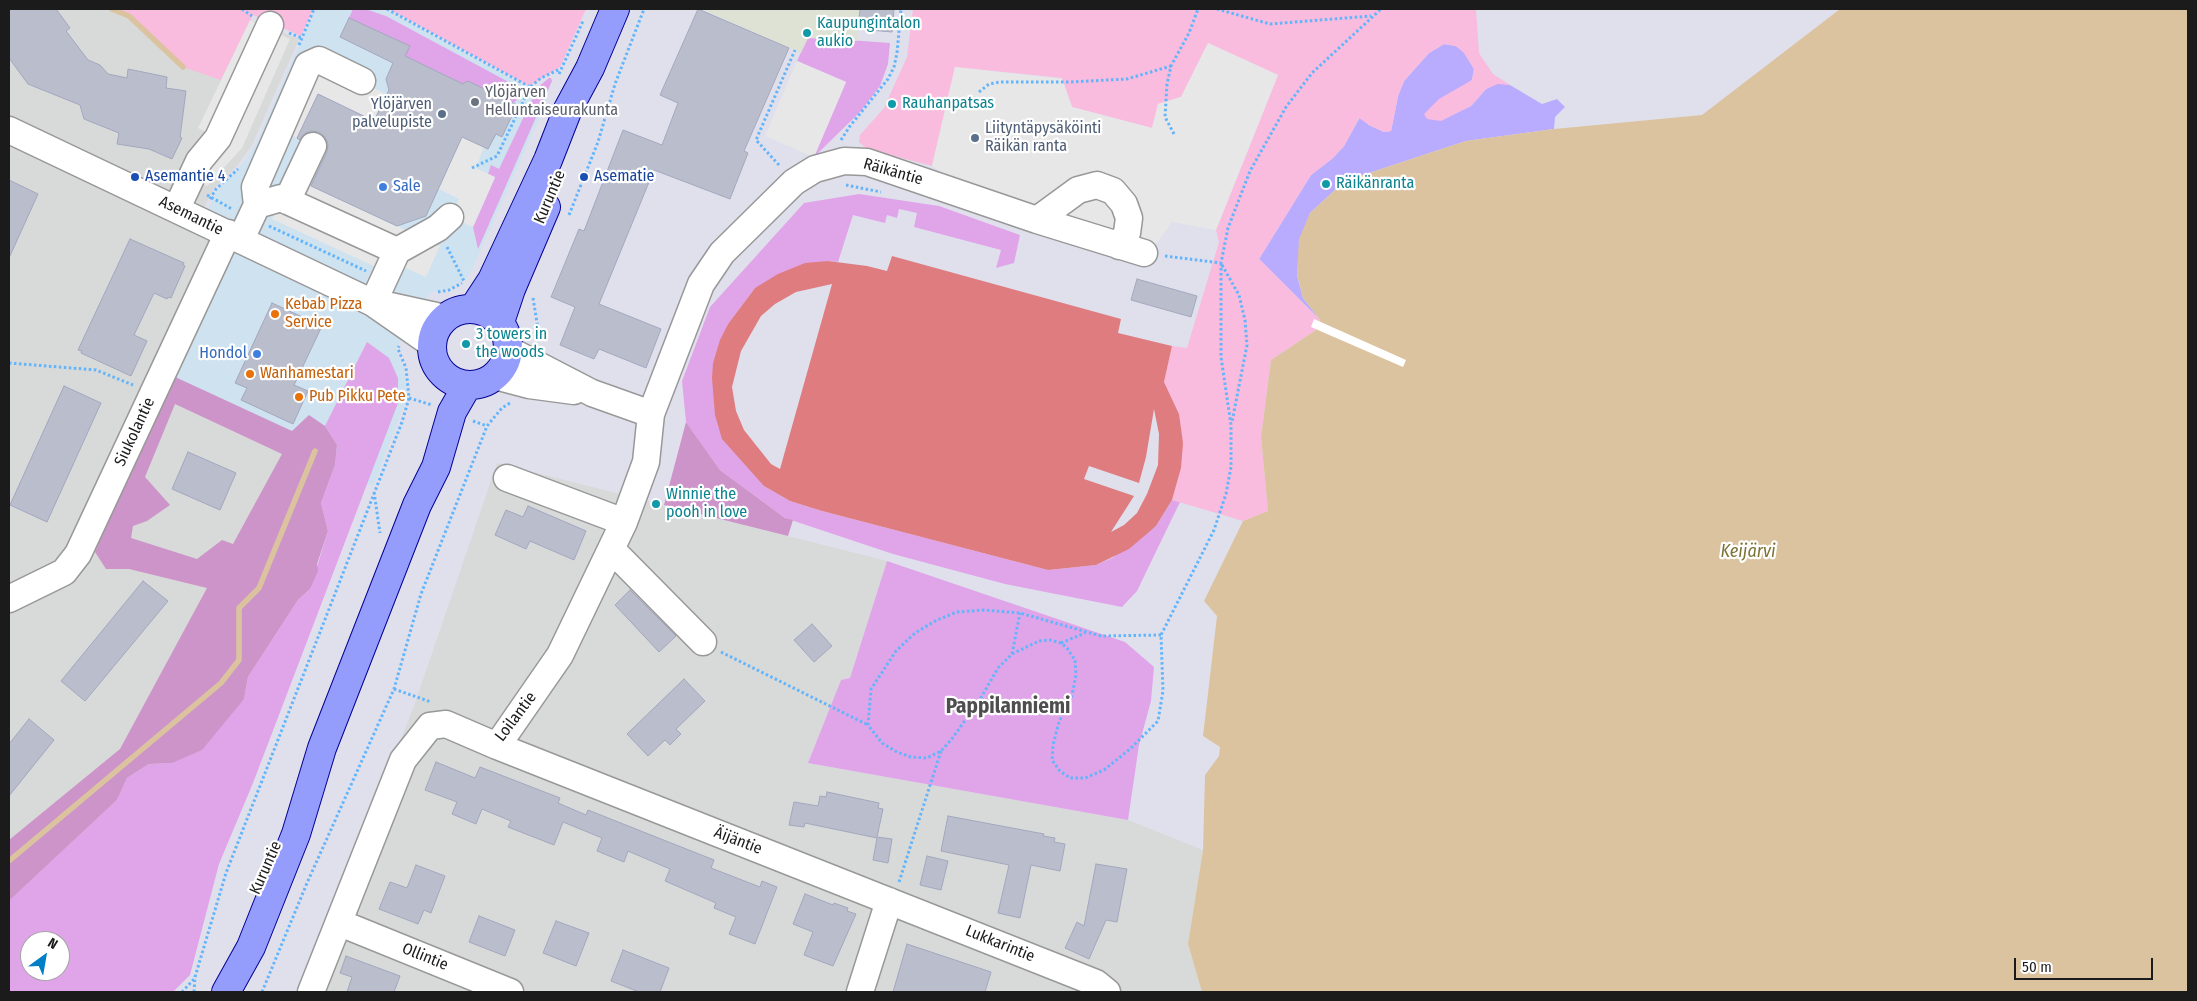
<!DOCTYPE html>
<meta charset="utf-8">
<style>
body{margin:0}
#map{position:relative;width:2197px;height:1001px;overflow:hidden;background:#e0e0ed;font-family:"Fira Sans Condensed",sans-serif}
canvas{display:block}
.frame{position:absolute;inset:0;border:10px solid #1b1b1b;pointer-events:none}
.north{position:absolute;left:20px;top:931px;width:50px;height:50px;box-sizing:border-box;background:#fff;border:1px solid #a4a4a4;border-radius:50%;rotate:32deg;font-size:14px;font-weight:700;line-height:20px;text-align:center;color:#1b1b1b}
.north::after{content:'';display:block;margin:auto;width:18px;height:22px;background:#007fc6;clip-path:polygon(50% 0,100% 100%,50% 72%,0 100%)}
.scale{position:absolute;left:2014px;top:958px;width:139px;height:22px;box-sizing:border-box;border:2px solid #1b1b1b;border-top:0;padding-left:6px;font-size:15px;line-height:18px;white-space:nowrap;color:#1b1b1b;-webkit-text-stroke:4px #fff;paint-order:stroke}
</style>
<div id="map">
<canvas width="2197" height="1001"></canvas>
<div class="frame"></div>
<div class="north">N</div>
<div class="scale">50 m</div>
</div>
<script>
const ctx = document.querySelector('canvas').getContext('2d');
ctx.lineJoin = 'round';
function fill(path, color) { ctx.fillStyle = color; ctx.fill(path, 'evenodd'); }
const poly = rows => new Path2D(rows.map(r => 'M' + r).join(''));
function strokePath(path, color, width, dash) { ctx.strokeStyle = color; ctx.lineWidth = width; ctx.lineCap = dash ? 'butt' : 'round'; ctx.setLineDash(dash || []); ctx.stroke(path); }
function write(font, color, halo, rows, align = 'center') {
  ctx.font = font + ' "Fira Sans Condensed",sans-serif'; ctx.lineWidth = 4.5; ctx.setLineDash([]); ctx.textBaseline = 'middle'; ctx.strokeStyle = halo; ctx.fillStyle = color; for (const [text, x, y, turn = 0] of rows) {
    ctx.save(); ctx.translate(x, y); ctx.rotate((+turn || 0) * Math.PI / 180); ctx.textAlign = isNaN(turn) ? turn : align; if (halo) ctx.strokeText(text, 0, 0); ctx.fillText(text, 0, 0); ctx.restore();
  }
}
fill(poly([
 [9,9,112,9,129,16,183,67,250,20,299,39,252,145,237,166,214,188,198,220,227,234,291,453,124,753,9,842],
 [497,463,887,561,850,678,841,680,808,763,1128,820,1203,850,1188,944,1202,992,300,992,414,706]
]), '#d8d9d9');
fill(poly([
 [315,9,385,9,548,98,472,269,466,279,448,289,432,292,417,307,396,351,404,369,407,397,373,486,291,453,155,393,231,232,203,219,218,190,245,161,255,146]
]), '#cee2ef');
fill(poly([
 [353,9,365,9,386,16,516,86,523,92,514,103,468,82,463,84,405,56,349,18],
 [808,37,890,43,888,64,880,86,860,112,814,157,846,82,797,61],
 [549,78,551,78,552,81,478,249,473,227,495,178,488,174,491,165,499,169,538,87],
 [859,194,939,206,1020,235,1014,263,996,268,1001,250,914,227,917,213,899,209,897,218,887,215,885,223,853,215,838,262,828,261,755,288,728,324,713,363,764,486,790,501,822,511,1048,570,1096,565,1112,558,1156,526,1172,500,1180,502,1137,591,1122,607,1005,584,893,554,785,518,720,470,686,422,682,381,710,307,804,203],
 [367,342,389,358,398,378,398,403,253,783,219,864,190,975,173,992,9,992,9,901,117,800,127,778,149,764,172,763,244,699,248,677,298,600,310,589,328,531,321,503,335,465,337,445,325,426],
 [30,941,60,941,60,971,30,971],
 [887,561,1125,642,1154,667,1151,701,1139,745,1128,820,808,763,841,680,850,678]
]), '#e0a4e9');
fill(poly([
 [173,376,292,431,309,415,325,426,337,445,335,465,321,503,328,531,317,564,318,571,310,589,298,600,248,677,244,699,202,750,172,763,149,764,127,778,117,800,9,901,9,840,120,749,207,588,129,569,106,569,95,552],
 [175,404,282,454,233,544,222,540,197,559,131,538,133,526,147,521,170,505,145,477],
 [686,422,720,470,785,518,793,520,788,536,664,505]
]), '#cd94c9');
fill(poly([
 [1444,44,1456,46,1464,52,1474,69,1472,80,1461,88,1456,113,1471,106,1486,89,1498,83,1510,85,1542,104,1557,99,1565,107,1555,117,1554,129,1466,141,1357,177,1335,190,1310,213,1298,263,1297,275,1303,298,1320,320,1259,259,1311,175,1333,158,1344,146,1360,117,1369,125,1384,132,1391,131,1398,96,1404,81,1429,53]
]), '#b9acff');
fill(poly([
 [112,9,313,9,301,36,253,15,221,80,183,67,129,16],
 [389,9,586,9,560,67,529,86],
 [913,9,1476,9,1479,53,1493,74,1510,85,1498,84,1486,89,1471,106,1441,121,1427,119,1424,114,1439,99,1472,80,1474,69,1464,53,1456,46,1444,44,1429,53,1404,81,1398,96,1391,131,1384,132,1369,125,1359,118,1344,146,1333,158,1311,175,1259,259,1320,320,1316,330,1271,360,1261,437,1268,511,1243,521,1172,500,1181,468,1179,414,1164,382,1172,346,1187,348,1219,242,1216,230,1278,75,1208,43,1181,97,1158,104,1152,128,1072,107,1062,78,955,67,932,166,867,149,859,142,860,135,884,108,907,57]
]), '#f9bbde');
fill(poly([
 [892,256,1121,319,1118,333,1172,346,1164,382,1179,414,1183,443,1181,468,1172,500,1156,526,1129,549,1096,565,1048,570,822,511,790,501,764,486,722,439,715,415,712,378,713,363,720,340,728,324,755,288,778,274,805,263,828,261,867,266,887,271],
 [832,284,780,469,771,464,744,430,736,411,732,387,741,351,761,316,775,304,796,292],
 [1154,409,1159,434,1158,465,1147,494,1137,513,1124,525,1111,532,1134,496,1084,479,1089,466,1139,483,1146,457]
]), '#de7c7f');
fill(poly([
 [250,20,290,39,242,148,207,186,190,179,218,138,198,128],
 [1208,43,1278,75,1216,230,1172,222,1157,243,1031,213,970,189,932,166,955,67,1062,79,1072,107,1152,128,1158,104,1181,97],
 [797,61,846,82,814,157,765,136],
 [320,63,384,93,374,121,318,94,297,138,281,130],
 [435,124,484,147,476,168,495,177,473,227,450,217,459,199,439,189,453,157,426,145],
 [309,185,406,230,398,250,422,237,440,246,426,277,385,259,380,269,272,219,281,198]
]), '#e7e7e7');
fill(poly([
 [701,9,860,9,857,41,808,38,801,53]
]), '#dde2d4');
fill(poly([
 [1840,9,2188,9,2188,992,1202,992,1188,944,1203,850,1205,775,1219,756,1220,747,1203,736,1217,616,1204,601,1243,521,1268,511,1261,437,1271,360,1316,330,1320,320,1303,298,1297,274,1299,239,1310,213,1335,190,1357,177,1466,141,1554,129,1702,115]
]), '#dcc39f');
fill(poly([
 [1314,319,1406,360,1403,367,1311,327]
]), '#fff');
strokePath(poly([
 [112,9,129,16,183,67],
 [9,861,221,683,239,660,239,608,259,588,315,451]
]), '#dcc39f', 5.5);
const building = poly([
 [9,9,56,9,70,28,66,31,88,60,100,65,108,74,127,78,128,69,167,77,166,88,186,91,180,137,182,138,172,159,149,149,117,144,119,133,84,119,80,105,28,84,9,58,9,9],
 [698,9,789,48,744,151,748,153,730,199,654,170,599,304,661,329,646,368,599,349,594,359,560,345,575,307,551,297,579,229,584,231,623,130,662,145,678,103,660,95,698,9],
 [860,9,894,9,892,32,858,29,860,9],
 [349,18,410,46,405,56,463,84,468,81,517,105,502,137,496,134,488,149,462,137,426,216,397,226,311,186,327,152,328,144,325,137,319,132,311,131,304,134,300,140,297,138,318,94,374,121,389,90,386,79,393,63,340,37,349,18],
 [9,180,38,194,9,258,9,180],
 [130,239,184,263,183,265,185,266,171,298,168,297,167,299,154,293,134,335,147,341,131,376,81,353,82,351,78,350,130,239],
 [1137,279,1197,296,1191,317,1131,300,1137,279],
 [272,303,322,326,294,385,308,391,293,424,241,400,247,388,235,383,272,303],
 [64,386,101,403,47,522,10,505,64,386],
 [188,452,236,473,220,510,172,489,188,452],
 [528,506,586,531,574,560,530,541,526,549,495,535,506,510,523,517,528,506],
 [143,581,168,601,85,701,61,681,143,581],
 [630,590,676,636,659,652,615,605,630,590],
 [812,624,832,646,814,662,794,640,812,624],
 [684,679,705,701,676,729,681,734,670,745,665,740,648,756,627,734,684,679],
 [29,719,54,740,9,796,9,744,29,719],
 [436,762,475,778,480,767,560,798,558,803,586,815,588,810,714,860,711,868,760,887,762,881,777,887,755,944,729,934,736,917,714,908,716,903,665,881,670,869,628,851,624,862,597,851,602,838,563,822,554,845,508,827,511,821,482,809,476,824,452,814,457,802,425,790,436,762],
 [827,792,879,803,878,808,883,809,877,837,892,839,888,863,873,860,877,838,805,823,804,827,789,825,794,802,818,806,820,796,826,797,827,792],
 [948,816,1044,834,1043,836,1055,838,1054,842,1065,844,1060,871,1031,865,1020,918,998,913,1009,865,941,851,948,816],
 [927,856,948,861,941,890,920,885,927,856],
 [1096,864,1127,869,1117,922,1106,920,1089,959,1065,948,1077,922,1084,926,1096,864],
 [416,865,445,876,431,913,424,910,418,924,379,909,390,882,407,888,416,865],
 [805,894,833,905,834,903,848,908,847,911,856,914,833,966,804,955,813,932,793,924,805,894],
 [479,916,515,930,505,956,469,942,479,916],
 [556,921,589,933,576,966,543,953,556,921],
 [907,944,991,972,985,992,893,992,907,944],
 [623,950,669,968,660,992,639,992,611,981,623,950],
 [346,956,400,976,394,992,347,992,352,977,340,973,346,956]
]);
fill(building, '#babdcc');
strokePath(building, '#a2a8be', 1);
const minor = poly([
 [9,130,373,303,432,344],
 [287,201,313,146],
 [257,205,255,187,308,65,319,60,362,81],
 [177,208,199,161,218,138,270,25],
 [1037,220,1078,190,1097,185,1113,191,1124,204,1129,218,1127,233,1119,246],
 [241,239,257,205,281,198,397,251,438,228,450,217],
 [373,303,397,251],
 [381,304,445,318],
 [509,350,592,393,651,414],
 [495,376,529,385,574,391],
 [507,478,624,522],
 [611,549,703,642],
 [9,599,64,572,78,554,228,233],
 [497,746,560,655,624,522,646,462,651,414,701,284,722,253,794,182,815,169,844,161,867,162,1037,220,1144,253],
 [340,923,510,992],
 [311,992,403,760,430,726,446,724,497,746,1096,983,1107,992],
 [860,992,889,901]
]);
const major = poly([
 '432 347a38 38 0 1 1 76 0a38 38 0 1 1-76 0Z',
 [473,309,492,280,548,160,568,109,590,68,615,9],
 [500,322,511,289,546,207],
 [226,992,251,947,296,834,322,748,417,505,436,467,452,412,467,386]
]);
strokePath(minor, '#989898', 29);
strokePath(major, '#040092', 30);
strokePath(poly([
 [242,9,252,16],
 [387,9,530,87],
 [1217,9,1270,24,1371,16],
 [289,33,302,38],
 [299,45,314,9],
 [559,74,583,21],
 [979,92,989,84,1000,82,1070,82,1127,79,1171,66],
 [1174,134,1165,117,1167,84,1171,66,1189,33,1198,9],
 [841,140,850,126,888,79,894,67,897,53,901,9],
 [779,165,756,140,795,50],
 [472,168,497,156,530,87,541,78,560,69],
 [846,185,881,192],
 [207,195,232,209],
 [210,199,216,189,238,169],
 [569,215,598,142,615,84,644,9],
 [269,226,366,271],
 [447,247,464,281],
 [1165,256,1221,263,1228,228,1250,171,1286,107,1312,73,1381,9],
 [1222,265,1239,295,1245,320,1247,345,1232,422],
 [438,292,449,290,462,283],
 [533,298,540,341],
 [9,363,96,370,133,385],
 [409,398,432,405],
 [473,421,487,426],
 [374,492,380,533],
 [1161,635,1101,636,1020,613,984,610,957,612,937,620,915,633,896,651,871,689,868,725,882,743,897,752,911,757,927,758,941,751,951,740,979,701,998,668,1012,654,1039,641,1050,640,1061,643,1067,648,1075,660,1076,675,1072,695,1059,722,1053,745,1052,760,1060,771,1070,778,1085,778,1104,770,1130,749,1158,721,1163,691,1161,635,1214,530,1226,494,1231,467,1231,425,1221,357,1221,263],
 [1061,643,1085,633],
 [721,652,868,725],
 [1012,654,1020,613],
 [394,689,431,702],
 [899,882,941,751],
 [182,992,195,978],
 [194,992,195,977,226,873,402,422,409,398,406,368,398,349,399,346],
 [262,992,307,883,394,689,421,594,487,426,502,408,510,403]
]), '#63b5fb', 3, [2.5, 2.5]);
strokePath(minor, '#fff', 26);
strokePath(major, '#959dfc', 28);
for (const [x, y, r, color] of [
 [807,33,5,"#0f9aa8"],
 [475,102,5,"#6b7280"],
 [892,104,5,"#0f9aa8"],
 [442,114,5,"#5c6f8a"],
 [975,138,5,"#5c6f8a"],
 [135,177,5,"#1a4fb4"],
 [584,177,5,"#1a4fb4"],
 [1326,184,5,"#0f9aa8"],
 [383,187,5,"#3f7fe0"],
 [275,314,5,"#e8710a"],
 [466,344,5,"#0f9aa8"],
 [257,354,5,"#3f7fe0"],
 [250,374,5,"#e8710a"],
 [299,397,5,"#e8710a"],
 [656,504,5,"#0f9aa8"]
]) { const dot = new Path2D(); dot.arc(x, y, r, 0, 2 * Math.PI); ctx.fillStyle = color; ctx.fill(dot); strokePath(dot, '#fff', 2); }
write('16px', '#0d838f', '#fff', [
 ["Kaupungintalon",817,24],
 ["aukio",817,42],
 ["Rauhanpatsas",902,104],
 ["Räikänranta",1336,184],
 ["3 towers in",476,335],
 ["the woods",476,353],
 ["Winnie the",666,495],
 ["pooh in love",666,513]
], 'left');
write('16px', '#5b616d', '#fff', [
 ["Ylöjärven",485,93],
 ["Helluntaiseurakunta",485,111]
], 'left');
write('16px', '#4e5e75', '#fff', [
 ["Ylöjärven",432,105],
 ["palvelupiste",432,123],
 ["Liityntäpysäköinti",985,129,"left"],
 ["Räikän ranta",985,147,"left"]
], 'right');
write('16px', '#1b1b1b', '#fff', [
 ["Räikäntie",893,172,16],
 ["Kuruntie",550,197,-67],
 ["Asemantie",191,216,26],
 ["Siukolantie",135,432,-65],
 ["Loilantie",516,717,-53],
 ["Äijäntie",738,841,21],
 ["Kuruntie",266,868,-66],
 ["Lukkarintie",1000,944,22],
 ["Ollintie",425,957,22]
]);
write('16px', '#164399', '#fff', [
 ["Asemantie 4",145,177],
 ["Asematie",594,177]
], 'left');
write('16px', '#366cbe', '#fff', [
 ["Sale",393,187],
 ["Hondol",247,354,"right"]
], 'left');
write('16px', '#c56008', '#fff', [
 ["Kebab Pizza",285,305],
 ["Service",285,323],
 ["Wanhamestari",260,374],
 ["Pub Pikku Pete",309,397]
], 'left');
write('italic 18px', '#7c7337', '#fff', [
 ["Keijärvi",1748,552]
]);
write('bold 21px', '#4e4e4e', '#fff', [
 ["Pappilanniemi",1008,707]
]);
</script>
